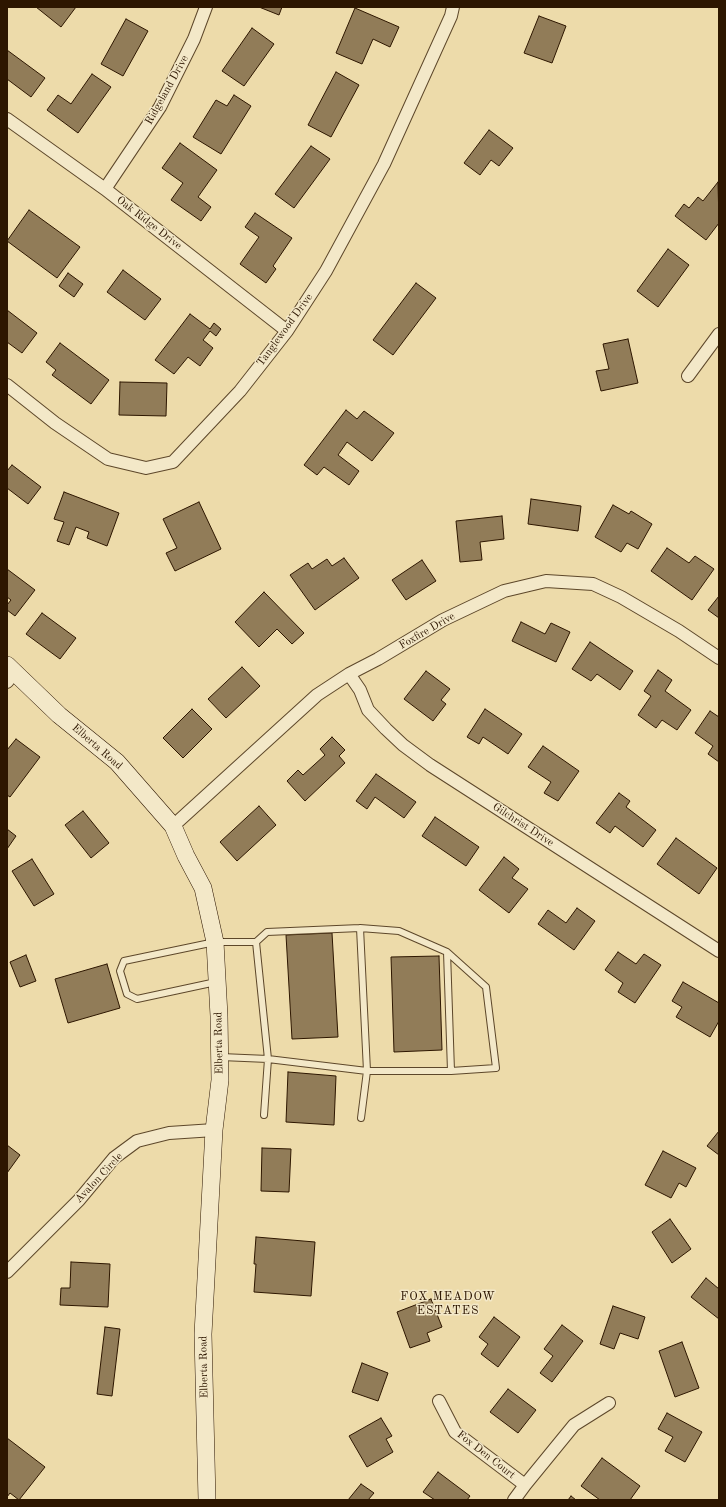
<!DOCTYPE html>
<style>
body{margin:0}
#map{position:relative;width:726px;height:1507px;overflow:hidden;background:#eddbaa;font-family:"Old Standard TT",serif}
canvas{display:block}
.frame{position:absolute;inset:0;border:8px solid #2d1600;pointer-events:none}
</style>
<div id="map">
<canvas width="726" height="1507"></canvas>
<div class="frame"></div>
</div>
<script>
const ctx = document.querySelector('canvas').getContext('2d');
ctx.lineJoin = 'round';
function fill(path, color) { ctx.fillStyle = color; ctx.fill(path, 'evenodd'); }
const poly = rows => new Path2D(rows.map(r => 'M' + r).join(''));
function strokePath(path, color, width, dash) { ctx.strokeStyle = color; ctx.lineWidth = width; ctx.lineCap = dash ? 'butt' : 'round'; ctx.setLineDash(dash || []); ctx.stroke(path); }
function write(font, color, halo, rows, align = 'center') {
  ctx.font = font + ' "Old Standard TT",serif'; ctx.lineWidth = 3; ctx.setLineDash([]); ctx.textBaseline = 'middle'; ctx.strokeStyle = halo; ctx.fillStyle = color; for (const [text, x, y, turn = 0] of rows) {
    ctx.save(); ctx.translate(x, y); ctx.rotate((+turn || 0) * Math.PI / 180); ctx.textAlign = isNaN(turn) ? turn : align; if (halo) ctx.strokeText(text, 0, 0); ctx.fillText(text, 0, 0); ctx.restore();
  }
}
const building = poly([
 [36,7,76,7,61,27,36,7],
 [259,7,282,7,279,15,259,7],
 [355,8,399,27,390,47,373,39,362,64,336,53,355,8],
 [539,16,566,26,552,63,524,53,539,16],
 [126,19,148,31,123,76,101,64,126,19],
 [252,28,274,44,244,86,222,71,252,28],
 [7,50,45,78,31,97,7,79,7,50],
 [336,72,359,85,331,137,308,125,336,72],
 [92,74,111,87,78,133,47,110,58,95,71,104,92,74],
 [234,95,251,106,221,154,193,137,216,100,227,106,234,95],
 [489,130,513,148,499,166,491,160,480,175,464,163,489,130],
 [180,143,217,170,198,197,211,207,201,221,171,200,183,183,162,168,180,143],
 [311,146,330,159,294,208,275,194,311,146],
 [718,182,719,223,706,240,675,216,684,204,689,208,698,197,703,201,718,182],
 [29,210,80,247,57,278,7,241,29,210],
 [255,213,292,238,273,266,276,269,266,283,240,264,259,237,245,227,255,213],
 [668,249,689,265,658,307,637,291,668,249],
 [123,270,161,299,145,320,107,292,123,270],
 [68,273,83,284,74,297,59,286,68,273],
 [416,283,436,298,393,355,373,340,416,283],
 [7,310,37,333,22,353,7,342,7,310],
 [190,314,210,329,214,323,221,329,216,336,210,331,203,340,213,348,200,366,188,357,174,374,155,360,190,314],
 [628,339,638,383,601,391,596,371,609,369,603,344,628,339],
 [60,343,109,380,91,404,52,375,56,370,46,362,60,343],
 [120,382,167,383,166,416,119,415,120,382],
 [346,410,357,419,364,411,394,433,372,461,347,442,338,455,359,471,349,485,324,467,317,475,304,465,346,410],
 [12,465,41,487,28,504,7,488,7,471,12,465],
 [64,492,119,513,107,546,87,538,89,532,76,527,69,545,57,541,64,522,54,519,64,492],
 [531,499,581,506,578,531,528,524,531,499],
 [199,502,221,549,175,571,166,553,177,548,163,519,199,502],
 [613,505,629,514,631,511,652,524,638,549,627,543,621,552,595,537,613,505],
 [502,516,504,539,480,542,482,560,460,562,456,521,502,516],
 [667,548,689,563,695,556,714,569,692,600,651,571,667,548],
 [344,558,359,578,315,610,290,575,308,563,312,569,327,559,332,566,344,558],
 [422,560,436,581,406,600,392,580,422,560],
 [7,569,35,590,15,616,7,610,7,605,11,600,7,597,7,569],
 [264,592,304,633,292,644,277,629,259,647,235,622,264,592],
 [719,596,719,618,708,610,719,596],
 [42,613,76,638,60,659,26,634,42,613],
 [521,622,545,634,551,623,570,632,556,662,512,641,521,622],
 [590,642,633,671,620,690,597,674,591,681,572,669,590,642],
 [242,667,260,686,226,718,208,699,242,667],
 [658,670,672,680,665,691,691,710,677,730,662,720,656,728,638,715,651,696,644,691,658,670],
 [426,671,450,689,441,700,446,704,433,721,404,699,426,671],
 [192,709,212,729,183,758,163,738,192,709],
 [485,709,522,734,508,754,483,737,479,744,467,737,485,709],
 [710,711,719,717,719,762,708,754,713,746,695,733,710,711],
 [332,737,345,750,339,756,345,763,305,801,287,781,298,770,303,775,325,755,320,749,332,737],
 [16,739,40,757,10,797,7,795,7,750,16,739],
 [543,746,579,771,558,801,544,793,551,782,528,767,543,746],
 [376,774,416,802,404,818,375,797,367,809,356,801,376,774],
 [619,793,630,801,626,807,656,830,643,847,615,826,610,833,596,823,619,793],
 [259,806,276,825,237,861,220,842,259,806],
 [83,811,109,843,91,858,65,825,83,811],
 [435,817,479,847,466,866,422,836,435,817],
 [7,829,16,836,7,849,7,829],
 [676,838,717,868,699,894,657,864,676,838],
 [504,857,519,869,512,878,528,889,509,913,479,890,504,857],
 [32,859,54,894,34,906,12,871,32,859],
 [577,908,595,921,574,950,538,924,548,910,566,923,577,908],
 [332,933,338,1037,292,1039,286,935,332,933],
 [618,952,636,964,644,954,661,965,635,1003,618,992,623,983,605,970,618,952],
 [26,955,36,981,20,987,10,962,26,955],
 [439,956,442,1050,394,1052,391,957,439,956],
 [107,964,120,1008,68,1023,55,979,107,964],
 [683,982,719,1003,719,1021,710,1037,676,1017,682,1007,672,1001,683,982],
 [288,1072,336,1076,334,1125,286,1122,288,1072],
 [719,1131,719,1155,707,1146,719,1131],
 [7,1145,20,1155,7,1173,7,1145],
 [262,1148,291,1149,289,1192,261,1191,262,1148],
 [663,1151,696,1168,686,1187,679,1183,671,1198,645,1185,663,1151],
 [670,1219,691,1249,672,1263,652,1232,670,1219],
 [256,1237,315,1242,311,1296,254,1292,256,1264,254,1264,256,1237],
 [71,1262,110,1264,108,1307,60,1305,61,1288,70,1288,71,1262],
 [706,1278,719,1289,719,1319,691,1297,706,1278],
 [431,1299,442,1327,427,1333,430,1341,410,1348,397,1312,431,1299],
 [613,1306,645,1317,638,1339,620,1333,614,1349,600,1344,613,1306],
 [494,1317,520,1337,498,1367,481,1354,488,1344,479,1337,494,1317],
 [562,1325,583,1341,552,1382,540,1373,553,1356,544,1349,562,1325],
 [105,1327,120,1329,112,1396,97,1394,105,1327],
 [682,1342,699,1388,675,1397,659,1351,682,1342],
 [362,1363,388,1373,378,1401,352,1392,362,1363],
 [508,1389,536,1410,518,1433,490,1412,508,1389],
 [667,1413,702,1432,685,1462,665,1451,673,1437,658,1429,667,1413],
 [381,1418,392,1436,386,1439,393,1452,367,1467,349,1436,381,1418],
 [7,1438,45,1467,19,1500,10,1493,7,1497,7,1438],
 [602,1458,640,1486,630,1500,600,1500,581,1486,602,1458],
 [438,1472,470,1496,467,1500,435,1500,423,1492,438,1472],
 [361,1484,374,1493,368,1500,348,1500,361,1484],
 [571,1496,576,1500,568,1500,571,1496]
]);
fill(building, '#917c58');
strokePath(building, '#2d1600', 1);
const lane = poly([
 [360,928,399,931,447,952,451,1071,367,1071,361,1118],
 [447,952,486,987,496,1068,451,1071],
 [216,982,137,999,127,994,120,971,124,961,215,942,256,942],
 [221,1057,268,1059,367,1071,360,928,267,932,256,942,268,1059,264,1115]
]);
const street = poly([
 [7,119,105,189,287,331],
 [105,189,160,107,194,39,206,7],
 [688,376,719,334],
 [7,385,55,423,108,459,146,468,173,462,240,391,287,331,326,271,384,164,451,16,453,7],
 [349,674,360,690,368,710,386,729,403,745,430,765,719,951],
 [7,682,15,672],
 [173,826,317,695,349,674,378,659,443,620,504,591,546,581,593,584,621,597,679,631,719,658],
 [7,1272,79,1200,114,1158,137,1141,169,1133,214,1130],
 [439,1401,455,1432,525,1485],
 [514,1500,525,1485,574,1425,609,1403]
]);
const secondary = poly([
 [7,665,59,715,117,762,173,826,186,856,203,888,215,942,219,1016,220,1080,214,1130,203,1334,207,1500]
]);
strokePath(lane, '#5d472a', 8);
strokePath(street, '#5d472a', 14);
strokePath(secondary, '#2d1600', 18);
strokePath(lane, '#f3e8c8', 6);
strokePath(street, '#f3e8c8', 12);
strokePath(secondary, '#f3e8c8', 17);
write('11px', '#2d1600', '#f3e8c8', [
 ["Ridgeland Drive",167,90,-61],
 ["Oak Ridge Drive",149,223,38],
 ["Tanglewood Drive",285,330,-54],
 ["Foxfire Drive",427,631,-30],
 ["Elberta Road",97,747,41],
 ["Gilchrist Drive",523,825,33],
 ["Elberta Road",219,1043,-91],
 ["Avalon Circle",99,1178,-47],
 ["Elberta Road",204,1367,-91],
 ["Fox Den Court",486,1455,38]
]);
ctx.letterSpacing = '1px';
write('12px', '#2d1600', '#f3e8c8', [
 ["FOX MEADOW",448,1297],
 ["ESTATES",448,1311]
]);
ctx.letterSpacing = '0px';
</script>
